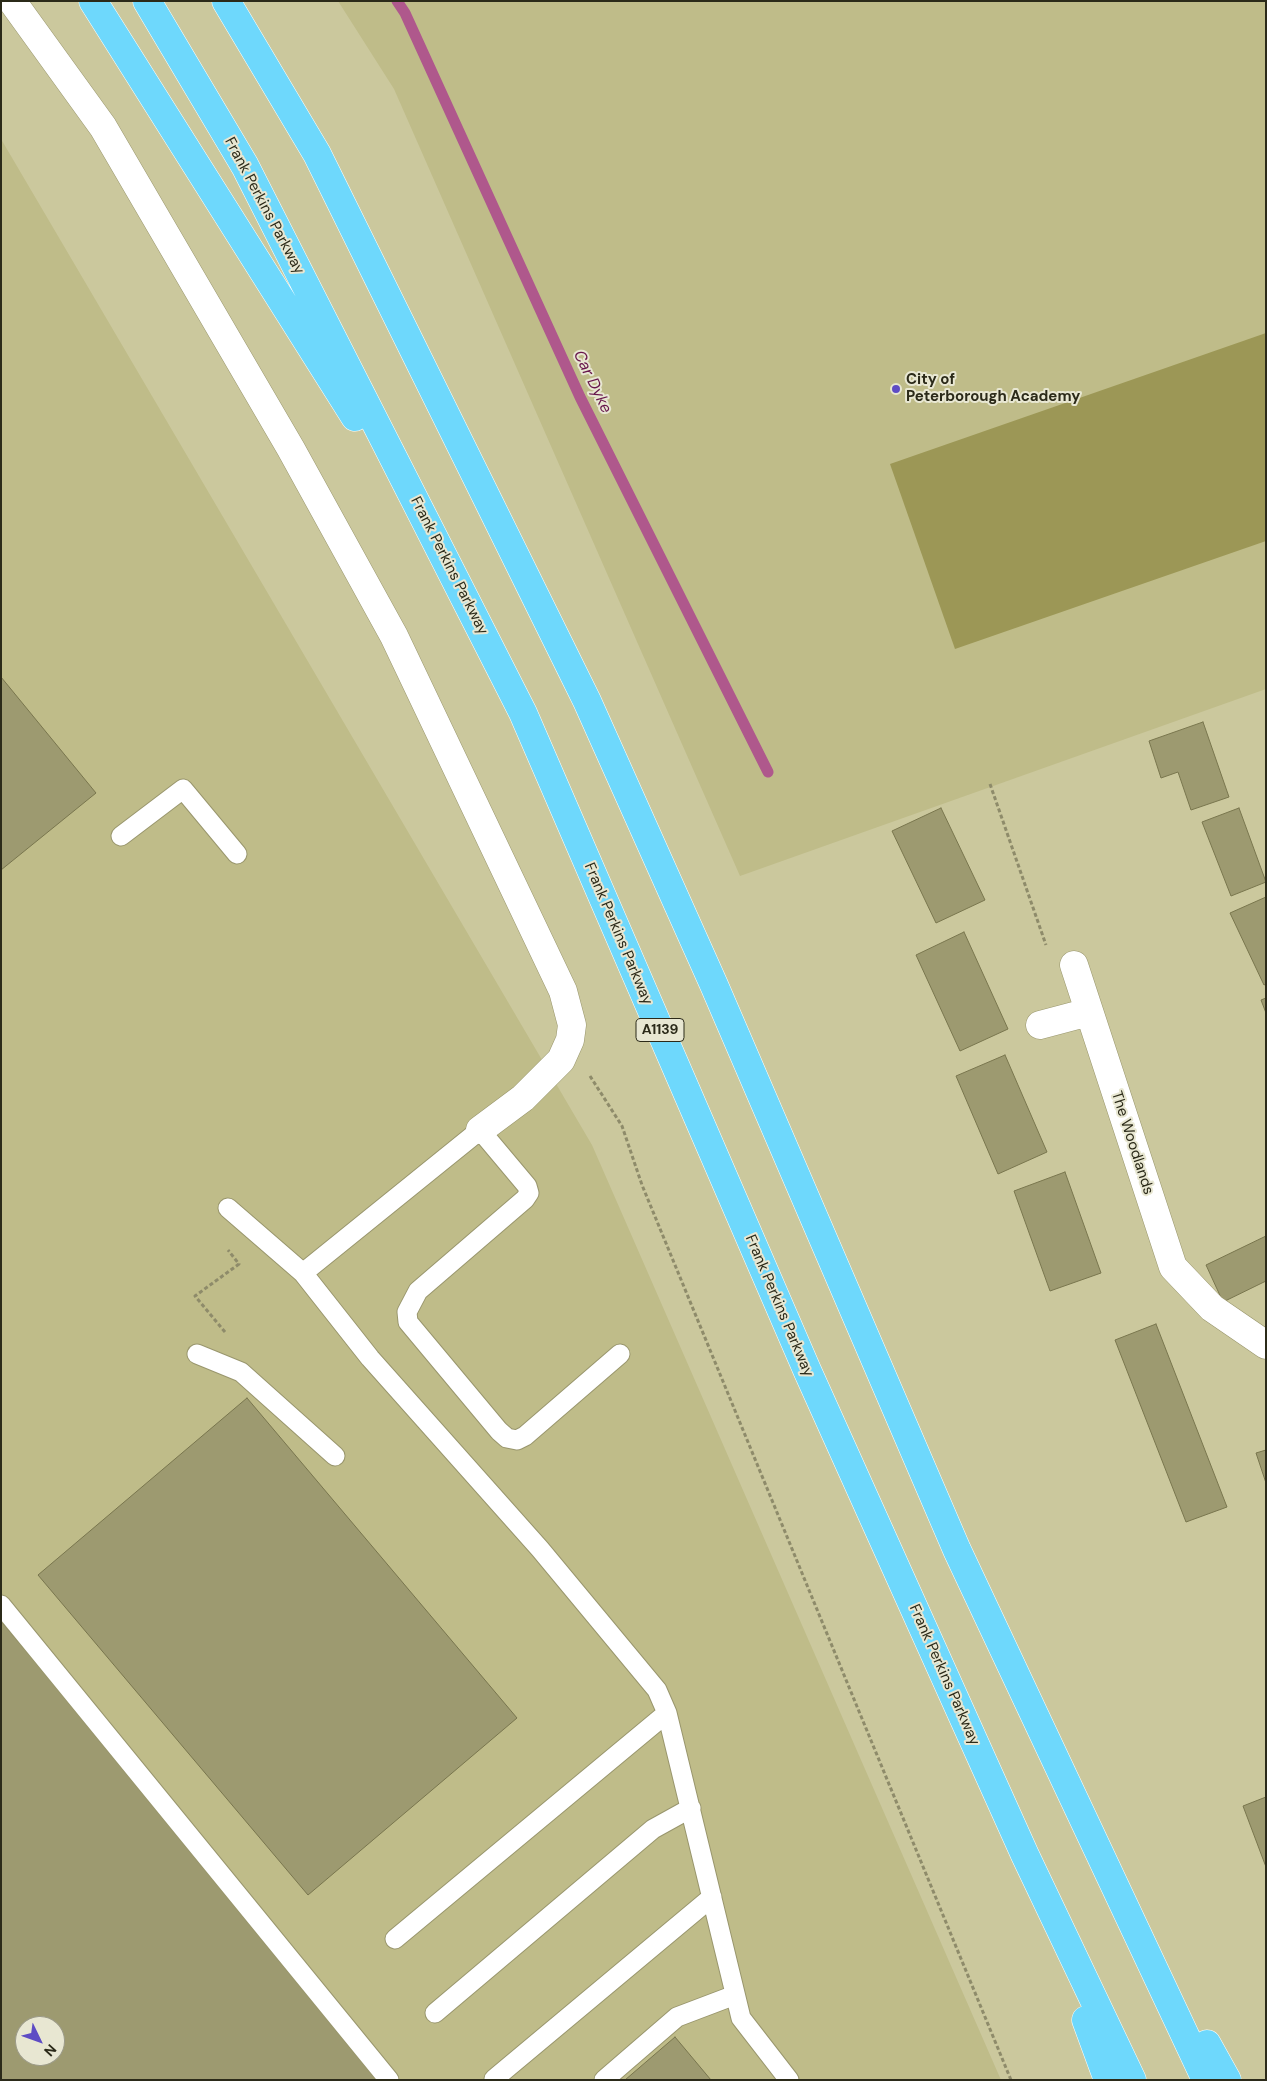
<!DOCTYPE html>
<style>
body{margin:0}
#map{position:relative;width:1267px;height:2081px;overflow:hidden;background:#cbc89d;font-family:"DM Sans",sans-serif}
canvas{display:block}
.frame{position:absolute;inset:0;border:2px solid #2b2a19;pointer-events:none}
.north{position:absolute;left:15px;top:2016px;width:50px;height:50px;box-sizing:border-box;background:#e8e7d2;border:1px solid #9c9b88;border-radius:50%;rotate:132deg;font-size:14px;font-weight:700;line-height:20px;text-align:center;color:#2b2a19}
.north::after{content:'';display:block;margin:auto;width:18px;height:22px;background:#5e4cc4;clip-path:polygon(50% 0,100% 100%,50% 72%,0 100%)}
</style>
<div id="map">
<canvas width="1267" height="2081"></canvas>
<div class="frame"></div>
<div class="north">N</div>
</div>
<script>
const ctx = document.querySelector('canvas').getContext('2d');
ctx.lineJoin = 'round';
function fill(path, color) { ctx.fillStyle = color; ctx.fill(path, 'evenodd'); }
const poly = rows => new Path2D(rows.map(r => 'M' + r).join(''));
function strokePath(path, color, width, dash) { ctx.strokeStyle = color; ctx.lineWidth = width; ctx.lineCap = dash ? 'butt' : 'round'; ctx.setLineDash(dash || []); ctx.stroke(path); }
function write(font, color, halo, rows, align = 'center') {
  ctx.font = font + ' "DM Sans",sans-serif'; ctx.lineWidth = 4; ctx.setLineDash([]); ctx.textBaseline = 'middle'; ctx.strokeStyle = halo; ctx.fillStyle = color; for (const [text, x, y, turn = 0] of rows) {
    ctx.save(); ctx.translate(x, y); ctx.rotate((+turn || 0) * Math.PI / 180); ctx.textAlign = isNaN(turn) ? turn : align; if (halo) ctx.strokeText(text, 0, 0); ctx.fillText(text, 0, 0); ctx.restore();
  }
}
fill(poly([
 [338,1,1266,1,1266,689,740,876,394,89],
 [1,139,592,1145,1001,2080,1,2080],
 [25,2026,55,2026,55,2056,25,2056]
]), '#bfbc89');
fill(poly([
 [1266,333,1266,541,955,649,890,464]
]), '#9c9756');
strokePath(poly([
 [397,1,405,13,580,397,768,772]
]), '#af588c', 11);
const building = poly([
 [1,677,96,793,1,870,1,677],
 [1203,722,1229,797,1191,810,1178,772,1161,778,1149,741,1203,722],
 [941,808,985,900,936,923,892,831,941,808],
 [1239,808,1266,882,1231,896,1202,822,1239,808],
 [1266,897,1266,984,1264,985,1230,913,1266,897],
 [964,932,1008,1029,960,1051,916,955,964,932],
 [1266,998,1266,1013,1261,1000,1266,998],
 [1005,1055,1047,1152,998,1174,956,1076,1005,1055],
 [1065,1172,1101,1273,1050,1291,1014,1191,1065,1172],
 [1266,1236,1266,1281,1223,1302,1206,1265,1266,1236],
 [1156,1324,1227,1507,1186,1522,1115,1340,1156,1324],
 [247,1398,517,1718,308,1895,38,1575,247,1398],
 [1266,1450,1266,1483,1256,1453,1266,1450],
 [1,1621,384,2080,1,2080,1,1621],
 [25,2026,55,2026,55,2056,25,2056,25,2026],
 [1266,1797,1266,1867,1243,1806,1266,1797],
 [675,2037,711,2080,625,2080,675,2037]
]);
fill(building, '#9d9a70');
strokePath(building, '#79764e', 1);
const service = poly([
 [121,836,183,789,237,854],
 [228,1208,303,1273],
 [197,1354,241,1372,335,1456],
 [620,1354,525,1436,517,1440,507,1438,499,1431,408,1322,407,1312,418,1291,525,1199,529,1193,527,1186,480,1130,303,1273,370,1358,540,1549,657,1690,667,1713,741,2018,789,2080],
 [1,1605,389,2080],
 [395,1939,667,1713],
 [435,2013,653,1829,691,1808],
 [494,2079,712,1897],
 [604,2080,677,2017,735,1995]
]);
const minor = poly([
 [12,1,103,127,291,449,394,636,563,991,572,1025,570,1040,561,1060,523,1098,480,1130],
 [1074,965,1173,1267,1212,1308,1266,1345],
 [1040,1025,1089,1012]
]);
const trunk = poly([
 [93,1,355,417],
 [147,1,245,166,523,713,807,1370,1025,1855,1132,2080],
 [226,1,317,154,587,701,714,985,957,1550,1206,2080],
 [1086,2020,1108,2080],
 [1207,2044,1227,2080]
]);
strokePath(service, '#99966d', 21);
strokePath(minor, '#99966d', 29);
strokePath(trunk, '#fff', 29);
strokePath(poly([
 [990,784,1046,945],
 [590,1076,622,1126,642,1185,1011,2080],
 [225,1332,195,1296,239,1264,228,1250]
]), '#8e8b6a', 3, [4, 2.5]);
strokePath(service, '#fff', 19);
strokePath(minor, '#fff', 28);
strokePath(trunk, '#6ed8fc', 28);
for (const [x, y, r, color] of [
 [896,389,5,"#5e4cc4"]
]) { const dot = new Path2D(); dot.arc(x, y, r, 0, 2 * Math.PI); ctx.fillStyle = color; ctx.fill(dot); strokePath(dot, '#e8e7d2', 2); }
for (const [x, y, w] of [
 [660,1030,48]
]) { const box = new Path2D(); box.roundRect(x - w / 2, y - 11.5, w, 23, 4); ctx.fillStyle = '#e8e7d2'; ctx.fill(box); strokePath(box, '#2b2a19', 1); }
write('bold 14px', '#2b2a19', null, [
 ["A1139",660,1030]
]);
write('15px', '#2b2a19', '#e8e7d2', [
 ["Frank Perkins Parkway",264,206,62],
 ["Frank Perkins Parkway",449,566,63],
 ["Frank Perkins Parkway",618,934,67],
 ["The Woodlands",1132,1143,72],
 ["Frank Perkins Parkway",779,1306,67],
 ["Frank Perkins Parkway",944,1675,66]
]);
write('bold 15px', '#2b2a19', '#e8e7d2', [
 ["City of",906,380],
 ["Peterborough Academy",906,397]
], 'left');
write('italic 16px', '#67164c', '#e8e7d2', [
 ["Car Dyke",592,382,64]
]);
</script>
